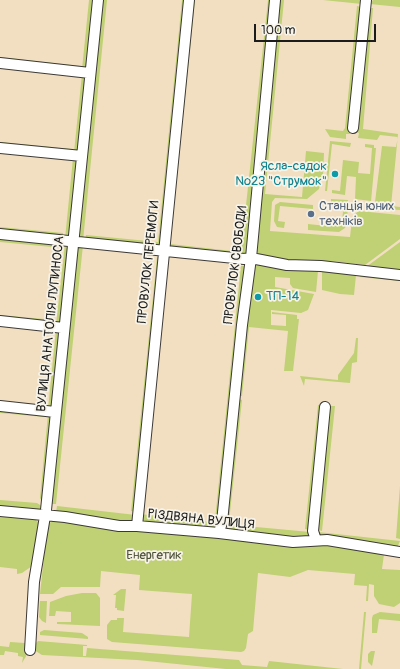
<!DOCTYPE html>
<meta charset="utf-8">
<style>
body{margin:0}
#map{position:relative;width:400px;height:669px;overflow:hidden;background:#f2dfc2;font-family:Pangolin,sans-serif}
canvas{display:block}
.scale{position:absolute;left:254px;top:24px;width:122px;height:18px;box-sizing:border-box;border:2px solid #1c1c1c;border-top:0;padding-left:5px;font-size:12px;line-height:14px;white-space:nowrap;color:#1c1c1c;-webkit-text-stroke:3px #f7f3e8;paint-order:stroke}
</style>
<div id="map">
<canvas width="400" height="669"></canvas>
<div class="scale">100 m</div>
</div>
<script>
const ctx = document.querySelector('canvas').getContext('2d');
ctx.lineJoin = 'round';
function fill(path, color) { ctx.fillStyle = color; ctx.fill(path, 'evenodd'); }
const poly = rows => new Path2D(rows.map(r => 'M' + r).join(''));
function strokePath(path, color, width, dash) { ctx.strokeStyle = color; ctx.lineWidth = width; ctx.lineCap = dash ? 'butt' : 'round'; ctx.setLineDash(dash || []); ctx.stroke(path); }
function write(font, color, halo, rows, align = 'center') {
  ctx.font = font + ' Pangolin,sans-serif'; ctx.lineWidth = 3.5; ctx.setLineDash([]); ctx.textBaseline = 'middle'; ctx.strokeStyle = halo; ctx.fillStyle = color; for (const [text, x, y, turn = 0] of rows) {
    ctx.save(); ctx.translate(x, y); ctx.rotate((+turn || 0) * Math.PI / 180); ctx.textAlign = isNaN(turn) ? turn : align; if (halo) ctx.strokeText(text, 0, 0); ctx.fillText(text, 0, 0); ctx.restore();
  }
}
fill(poly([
 [89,0,94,0,87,67,86,69,82,69],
 [101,0,107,0,83,241,77,237],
 [182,0,186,0,160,246,85,241,86,235,158,242],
 [192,0,195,0,170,244,241,252,268,0,272,0,247,255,169,250],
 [279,0,284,0,265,194,302,197,306,151,324,153,323,175,319,189,307,199,275,198,272,202,270,231,350,237,352,219,356,213,359,211,400,215,400,239,365,265,332,261,318,261,315,263,285,263,258,255,256,252],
 [323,0,361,0,362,4],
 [373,0,400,0,400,7,370,4],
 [357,6,361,7,350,134,346,134,346,139,330,137,325,129,343,131,345,128],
 [369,8,373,8,363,129,398,134,391,206,400,207,400,210,383,209,377,205,375,202,382,146,396,147,398,137,380,135,377,140,358,138,359,133,356,132],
 [0,57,80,66,80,69,0,60],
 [82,74,87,76,79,149,74,152],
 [330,141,351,143,350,147,332,144,327,191,325,191],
 [0,142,72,149,72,152,0,145],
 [365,144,374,145,374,148,376,148,371,201,355,199,356,177,347,176,345,195,332,193,332,190,340,191,343,160,359,162,358,173,370,174,372,148,365,147],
 [73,158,78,161,70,237,65,239],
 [331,199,348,200,347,224,345,228,339,232,308,230,308,224,327,226,328,218,342,220,344,204,331,203],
 [280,202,313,205,313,209,280,206,278,221,285,222,284,228,277,227,274,221,275,205],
 [0,227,63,233,63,239,0,233],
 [0,238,62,244,62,248,0,242],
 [400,242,400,273,366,267],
 [65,244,69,246,61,323,56,325],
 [83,245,56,504,50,504,76,249],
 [157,257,160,258,136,512,131,511],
 [256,263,318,271,316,292,293,288,290,284,290,278,275,277,275,287,314,294,308,310,301,313,271,310,271,325,286,326,286,315,272,314,272,312,297,315,297,319,299,319,293,371,284,371,288,331,249,327,242,396,239,396,250,274],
 [241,266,247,266,220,520,215,520],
 [322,271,351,272,356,275,354,295,340,294,322,290],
 [361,275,400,277,400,281,360,277],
 [0,315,55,320,54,325,0,320],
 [56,330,60,333,53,408,48,409],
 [356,338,358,338,357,362,352,363,350,383,305,379,304,386,300,376,338,380,338,375,354,353],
 [239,399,242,400,229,522,225,521],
 [318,405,323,405,310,530,305,529],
 [328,406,335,406,322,531,318,530],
 [0,409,45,414,45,417,0,413],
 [48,414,51,417,44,505,40,498],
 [400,486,400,539,396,538],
 [0,500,37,503,43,507,42,510,39,512,0,510],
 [57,506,136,515,133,521,130,522,56,512],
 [0,514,34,518,39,523,32,566,22,573,17,574,17,569,0,567],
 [140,514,220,523,214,529,144,523],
 [54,520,321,542,384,554,382,569,400,570,400,603,394,607,379,604,374,596,374,585,369,584,368,601,366,601,367,586,354,585,355,574,308,570,290,577,258,573,253,631,248,634,246,648,244,651,241,652,112,642,107,639,107,625,111,620,117,620,117,618,124,618,123,632,189,637,192,594,139,590,140,575,101,571,100,587,61,587,53,594,40,594,47,528,48,524],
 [224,524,310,532,310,534,305,539,225,531],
 [318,532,400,541,397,548,322,536],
 [121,589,126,589,124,611,117,610,117,608,115,608,116,595,113,595],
 [82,593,96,593,100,598,100,626,57,624,57,622,71,622,71,612,56,611,55,616,49,616,50,602,66,596],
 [40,601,47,601,46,623,42,621,39,617],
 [364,612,366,612,361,669,359,669],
 [380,612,400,614,400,621,379,619,377,633,372,633,372,618,373,615],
 [44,630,82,633,88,637,88,639,40,635,40,632],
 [38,641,87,645,87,646,83,646,83,656,86,656,87,648,239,660,242,665,267,667,269,661,343,669,226,669,137,660,42,655,34,650,34,645],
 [10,642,25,643,29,646,28,653,22,663,23,657,18,656,18,653,5,651,4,655,0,655,0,646,9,647],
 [371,651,375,651,372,666,368,662,368,654]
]), '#bfd174');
const minor = poly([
 [0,63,90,73],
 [353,128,366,0],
 [0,148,82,156],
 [0,234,244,259,251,258,287,265,321,266,400,275],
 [0,321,64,328],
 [0,406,55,412],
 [0,511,65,517,119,526,137,526,219,533,293,542,327,540,400,552],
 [137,526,189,0],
 [219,533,222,522,242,325,251,258,275,0],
 [316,540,313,531,325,407],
 [30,650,34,582,46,510,98,0]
]);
strokePath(minor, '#3c3935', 12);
strokePath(minor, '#fff', 10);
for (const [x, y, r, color] of [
 [335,174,4,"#0f9aa8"],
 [311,214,4,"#5c6f8a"],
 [258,297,4,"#0f9aa8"]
]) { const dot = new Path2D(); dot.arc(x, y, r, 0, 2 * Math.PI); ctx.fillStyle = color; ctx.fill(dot); strokePath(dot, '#f7f3e8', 1.5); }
write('13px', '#0d838f', '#f7f3e8', [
 ["Ясла-садок",327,167],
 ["№23 \"Струмок\"",327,182],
 ["ТП-14",266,297,"left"]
], 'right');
write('13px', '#4e5e75', '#f7f3e8', [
 ["Станція юних",319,207],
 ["техніків",319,222]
], 'left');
write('13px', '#1c1c1c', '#f7f3e8', [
 ["ПРОВУЛОК ПЕРЕМОГИ",149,262,-84],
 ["ПРОВУЛОК СВОБОДИ",236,265,-83],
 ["ВУЛИЦЯ АНАТОЛІЯ ЛУПИНОСА",51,324,-84],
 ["РІЗДВЯНА ВУЛИЦЯ",201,520,6]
]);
write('13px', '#4d5236', '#f7f3e8', [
 ["Енергетик",154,556]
]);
</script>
